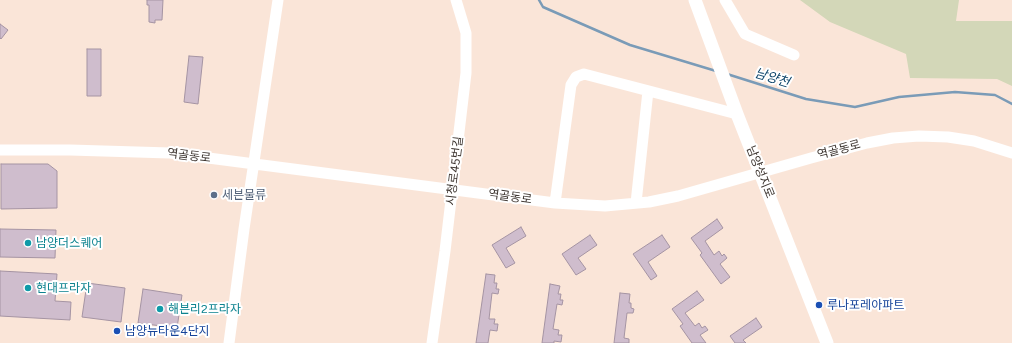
<!DOCTYPE html>
<meta charset="utf-8">
<style>
body{margin:0}
canvas{display:block;background:#fae5d8}
</style>
<canvas width="1012" height="343"></canvas>
<script>
const ctx = document.querySelector('canvas').getContext('2d');
ctx.lineJoin = 'round';
function fill(path, color) { ctx.fillStyle = color; ctx.fill(path, 'evenodd'); }
const poly = rows => new Path2D(rows.map(r => 'M' + r).join(''));
function strokePath(path, color, width, dash) { ctx.strokeStyle = color; ctx.lineWidth = width; ctx.lineCap = dash ? 'butt' : 'round'; ctx.setLineDash(dash || []); ctx.stroke(path); }
function write(font, color, halo, rows, align = 'center') {
  ctx.font = font + ' Figtree,"Noto Sans KR",sans-serif'; ctx.lineWidth = 4; ctx.setLineDash([]); ctx.textBaseline = 'middle'; ctx.strokeStyle = halo; ctx.fillStyle = color; for (const [text, x, y, turn = 0] of rows) {
    ctx.save(); ctx.translate(x, y); ctx.rotate((+turn || 0) * Math.PI / 180); ctx.textAlign = isNaN(turn) ? turn : align; if (halo) ctx.strokeText(text, 0, 0); ctx.fillText(text, 0, 0); ctx.restore();
  }
}
fill(poly([
 [800,0,959,0,956,21,1012,21,1012,86,997,79,910,78,906,54,830,22]
]), '#d3d7b8');
strokePath(poly([
 [539,0,543,7,630,45,716,71],
 [727,74,806,99,855,107,899,97,955,92,995,95,1012,104]
]), '#7a9bb7', 2.5);
const building = poly([
 [147,0,163,0,162,20,155,20,155,23,149,22,149,5,147,5,147,0],
 [0,24,8,30,1,39,0,38,0,24],
 [87,49,101,49,101,96,87,96,87,49],
 [189,56,203,57,198,104,184,102,189,56],
 [1,164,48,164,57,171,57,208,1,209,1,164],
 [717,219,723,228,705,241,714,255,719,251,722,256,724,254,727,258,720,264,730,277,721,284,700,255,702,253,691,238,717,219],
 [521,227,526,236,506,248,515,263,506,268,492,245,521,227],
 [0,229,56,230,55,258,0,257,0,229],
 [590,235,597,245,578,258,586,269,576,275,562,254,590,235],
 [662,235,670,247,648,262,657,276,651,280,633,254,662,235],
 [0,271,57,274,55,301,71,302,70,320,0,316,0,271],
 [486,274,495,275,494,283,497,283,496,289,499,289,498,294,492,293,489,319,495,319,494,324,498,324,497,331,490,330,488,343,476,343,486,274],
 [87,283,125,288,121,322,82,317,87,283],
 [550,284,560,286,558,294,561,294,560,300,563,300,562,305,557,304,553,329,559,330,558,335,562,335,561,342,554,341,554,343,542,343,550,284],
 [143,289,182,295,177,328,138,323,143,289],
 [697,291,704,300,685,313,695,326,699,323,702,328,705,326,708,330,700,335,706,343,692,343,680,326,683,324,672,309,697,291],
 [620,293,630,294,629,303,631,303,631,308,634,309,633,313,627,313,624,338,629,339,629,343,614,343,620,293],
 [756,318,762,327,743,340,746,343,735,343,730,336,756,318]
]);
fill(building, '#cfbdcd');
strokePath(building, '#a594a3', 1);
strokePath(poly([
 [725,0,745,34,794,55],
 [0,150,70,150,170,153,555,203,605,206,649,202,678,196,811,158,867,143,893,138,919,136,948,137,974,141,1012,153],
 [555,203,571,85,576,77,584,74,737,114],
 [636,203,648,91],
 [229,343,244,229,278,0],
 [432,343,445,251,466,73,466,33,456,0]
]), '#fff', 11);
strokePath(poly([
 [695,0,737,114,827,343]
]), '#fff', 13);
for (const [x, y, r, color] of [
 [214,195,4,"#5c6f8a"],
 [28,243,4,"#0f9aa8"],
 [28,288,4,"#0f9aa8"],
 [819,305,4,"#1a4fb4"],
 [160,309,4,"#0f9aa8"],
 [117,331,4,"#1a4fb4"]
]) { const dot = new Path2D(); dot.arc(x, y, r, 0, 2 * Math.PI); ctx.fillStyle = color; ctx.fill(dot); strokePath(dot, '#fff', 1.5); }
write('12px', '#3d3530', '#fff', [
 ["역골동로",839,150,-15],
 ["역골동로",189,156,7],
 ["시청로45번길",455,171,-83],
 ["남양성지로",760,172,68],
 ["역골동로",510,197,8]
]);
write('12px', '#4e5e75', '#fff', [
 ["세븐물류",222,195]
], 'left');
write('12px', '#0d838f', '#fff', [
 ["남양더스퀘어",36,243],
 ["현대프라자",36,288],
 ["해븐리2프라자",168,309]
], 'left');
write('12px', '#164399', '#fff', [
 ["루나포레아파트",827,305],
 ["남양뉴타운4단지",125,331]
], 'left');
write('italic 13px', '#0b4369', '#fff', [
 ["남양천",772,78,17]
]);
</script>
